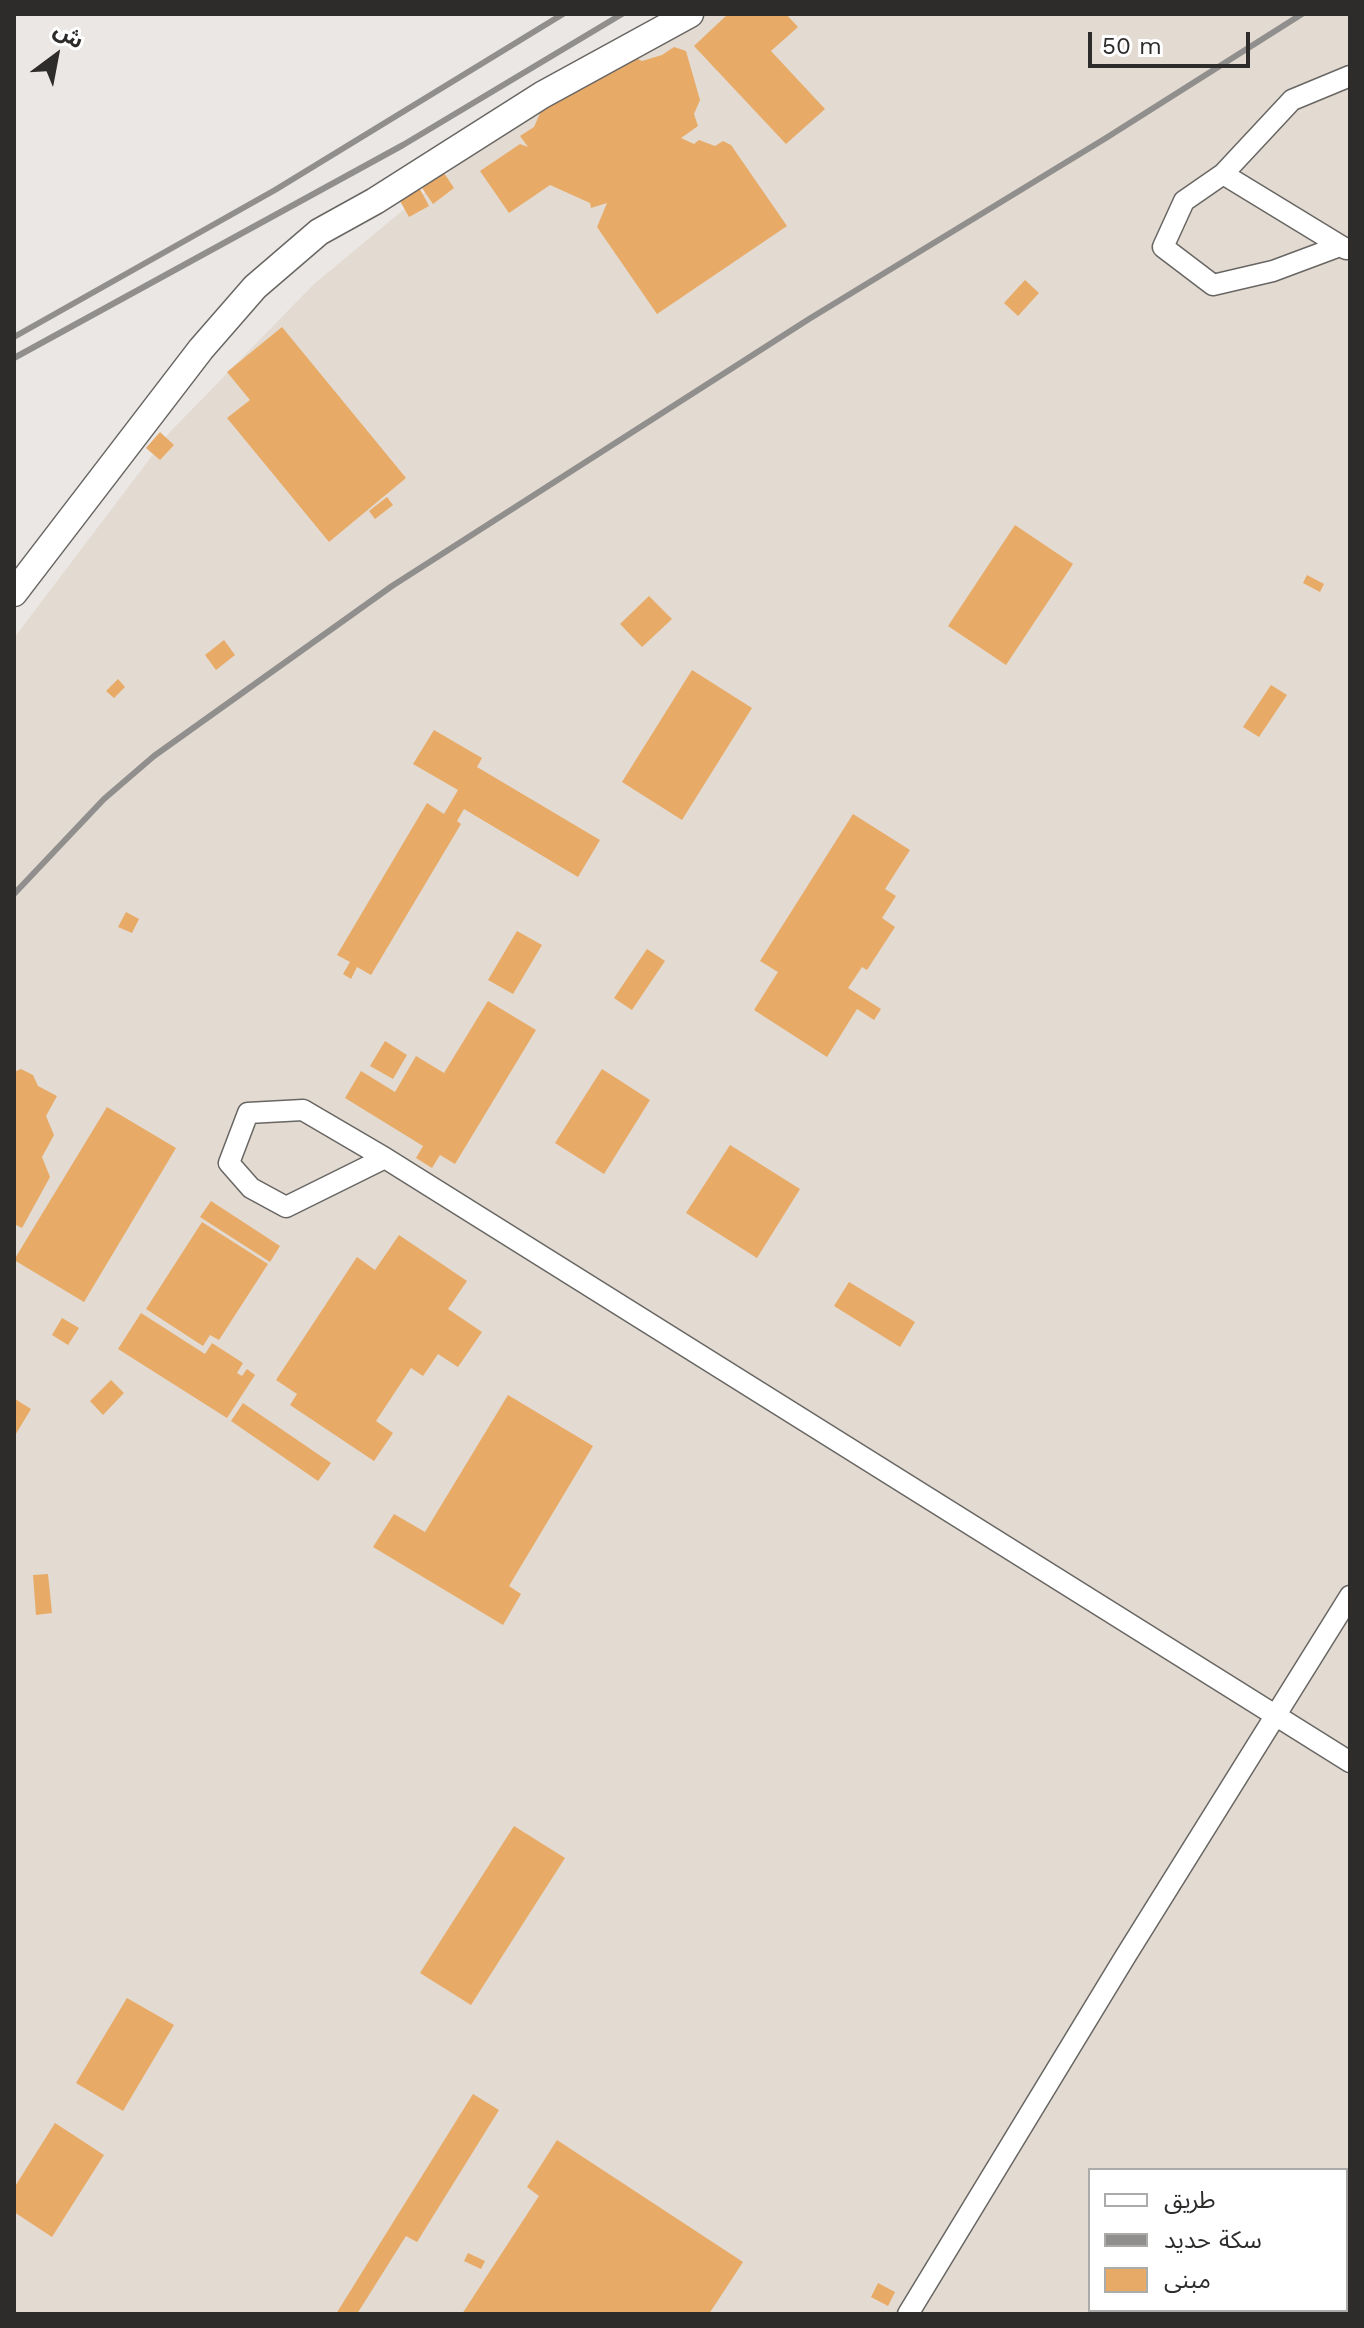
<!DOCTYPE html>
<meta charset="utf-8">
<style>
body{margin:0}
#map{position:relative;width:1364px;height:2328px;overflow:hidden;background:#eae7e4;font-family:"Work Sans","Noto Sans Arabic",sans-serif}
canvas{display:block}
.frame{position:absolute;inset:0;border:16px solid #2d2c2b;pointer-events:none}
.legend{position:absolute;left:1088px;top:2168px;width:260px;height:144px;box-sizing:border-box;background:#fff;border:2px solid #ababaa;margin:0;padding:10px 14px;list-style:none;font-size:24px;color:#2d2c2b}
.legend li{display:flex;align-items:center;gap:16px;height:40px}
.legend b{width:40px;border:2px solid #ababaa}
.north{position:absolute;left:16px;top:16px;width:80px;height:80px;-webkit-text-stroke:6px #fff;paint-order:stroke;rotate:32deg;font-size:22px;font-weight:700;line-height:32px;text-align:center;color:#2d2c2b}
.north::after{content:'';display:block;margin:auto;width:28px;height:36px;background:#2d2c2b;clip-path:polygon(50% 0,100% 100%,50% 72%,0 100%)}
.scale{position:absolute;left:1088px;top:32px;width:162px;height:36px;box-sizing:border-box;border:4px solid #2d2c2b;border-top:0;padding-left:10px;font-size:24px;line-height:28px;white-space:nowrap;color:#2d2c2b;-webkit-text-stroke:6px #fff;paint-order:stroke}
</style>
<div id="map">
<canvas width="1364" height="2328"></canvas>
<div class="frame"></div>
<ul class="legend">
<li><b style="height:10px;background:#fff"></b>طريق</li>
<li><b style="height:10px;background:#918f8d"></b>سكة حديد</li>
<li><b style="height:22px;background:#e8ab67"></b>مبنى</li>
</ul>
<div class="north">ش</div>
<div class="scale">50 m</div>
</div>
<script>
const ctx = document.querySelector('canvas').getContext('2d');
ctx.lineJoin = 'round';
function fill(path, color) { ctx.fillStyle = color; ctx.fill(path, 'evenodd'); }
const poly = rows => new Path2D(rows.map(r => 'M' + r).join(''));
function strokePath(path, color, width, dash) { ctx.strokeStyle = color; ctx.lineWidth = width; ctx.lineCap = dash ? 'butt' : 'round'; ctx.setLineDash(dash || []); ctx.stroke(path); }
fill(poly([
 [673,14,1350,14,1350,2314,14,2314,14,638,170,432,314,284,542,95],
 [1090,2170,1346,2170,1346,2310,1090,2310]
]), '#e3dad1');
fill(poly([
 [728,14,786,14,798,27,771,51,825,109,786,144,694,46],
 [674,47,686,51,700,100,694,114,698,126,681,138,694,144,699,140,715,146,723,141,731,145,787,226,657,314,597,227,607,203,591,208,590,203,550,185,509,213,480,171,520,144,528,147,520,136,534,127,544,104,629,55,642,61,662,55],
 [444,173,454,188,433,204,422,188],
 [420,189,429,206,409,217,400,201],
 [1025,280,1039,293,1018,316,1004,303],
 [282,327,406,478,329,542,227,418,250,400,227,372],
 [160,432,174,445,160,460,146,448],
 [387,497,393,505,375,519,369,511],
 [1015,525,1073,564,1006,665,948,626],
 [1307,575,1324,584,1320,592,1303,583],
 [649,596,672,619,642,647,620,624],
 [224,640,235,655,216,670,205,655],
 [692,670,752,708,682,820,622,782],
 [118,679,125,687,114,698,106,691],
 [1271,685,1287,695,1259,737,1243,727],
 [434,730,482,758,477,767,600,840,578,877,464,809,457,821,461,824,371,975,357,967,351,979,343,974,350,962,337,955,427,803,444,814,458,790,413,764],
 [853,814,910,850,885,889,896,896,882,918,895,927,867,970,862,967,848,988,881,1009,874,1020,857,1009,827,1057,754,1010,778,972,760,961],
 [126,912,139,919,132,933,118,927],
 [517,931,542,945,513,994,488,980],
 [647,949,665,961,632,1010,614,998],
 [488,1001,536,1030,455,1164,440,1155,432,1168,416,1158,423,1146,345,1098,361,1071,395,1092,416,1056,444,1073],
 [385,1041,407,1055,393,1079,370,1066],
 [21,1069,33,1075,38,1086,57,1096,46,1116,54,1135,42,1157,50,1177,22,1228,14,1224,14,1072],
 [602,1069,650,1100,604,1174,555,1143],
 [107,1107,176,1148,84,1302,14,1260],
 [730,1145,800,1189,757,1258,686,1213],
 [211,1201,280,1246,270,1262,200,1217],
 [202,1222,268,1264,219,1340,210,1335,203,1346,146,1309],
 [399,1235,467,1281,448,1309,482,1332,458,1367,438,1354,423,1376,411,1368,376,1421,393,1433,374,1461,290,1405,297,1394,276,1380,357,1257,375,1270],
 [849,1282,915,1322,900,1347,834,1306],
 [141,1313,205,1354,212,1343,243,1363,237,1373,242,1376,247,1369,255,1375,227,1418,118,1349],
 [62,1318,79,1328,68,1345,52,1335],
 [111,1380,124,1393,103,1415,90,1401],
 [508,1395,593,1446,509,1586,521,1594,503,1625,373,1547,394,1514,425,1532],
 [15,1399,31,1409,14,1437,14,1402],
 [243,1403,331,1463,318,1481,231,1421],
 [48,1574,52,1613,36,1615,33,1575],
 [514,1826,565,1858,471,2005,420,1973],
 [127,1998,174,2025,123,2111,76,2083],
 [473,2094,499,2110,417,2242,406,2236,357,2314,336,2314],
 [55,2123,104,2155,52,2237,14,2212,14,2188],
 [557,2140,743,2262,709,2314,462,2314,539,2196,527,2187],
 [468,2253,485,2261,481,2269,464,2261],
 [878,2283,895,2292,888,2306,871,2297]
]), '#e8ab67');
const minor = poly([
 [1223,174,1346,249],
 [1340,246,1273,271,1213,285,1163,247,1184,201,1223,174,1292,100,1350,76],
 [385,1158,286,1207,251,1188,229,1163,248,1113,303,1110,385,1158,1350,1762],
 [908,2314,1125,1957,1350,1596]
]);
const tertiary = poly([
 [14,593,201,349,255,287,319,232,375,201,542,95,690,14]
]);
strokePath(minor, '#686663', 23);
strokePath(tertiary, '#686663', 29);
strokePath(minor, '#fff', 20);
strokePath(tertiary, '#fff', 26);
strokePath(poly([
 [14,337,275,190,563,14],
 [14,358,403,145,622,14],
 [14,894,104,799,154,756,392,586,809,319,1106,138,1302,14]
]), '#918f8d', 6);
</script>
